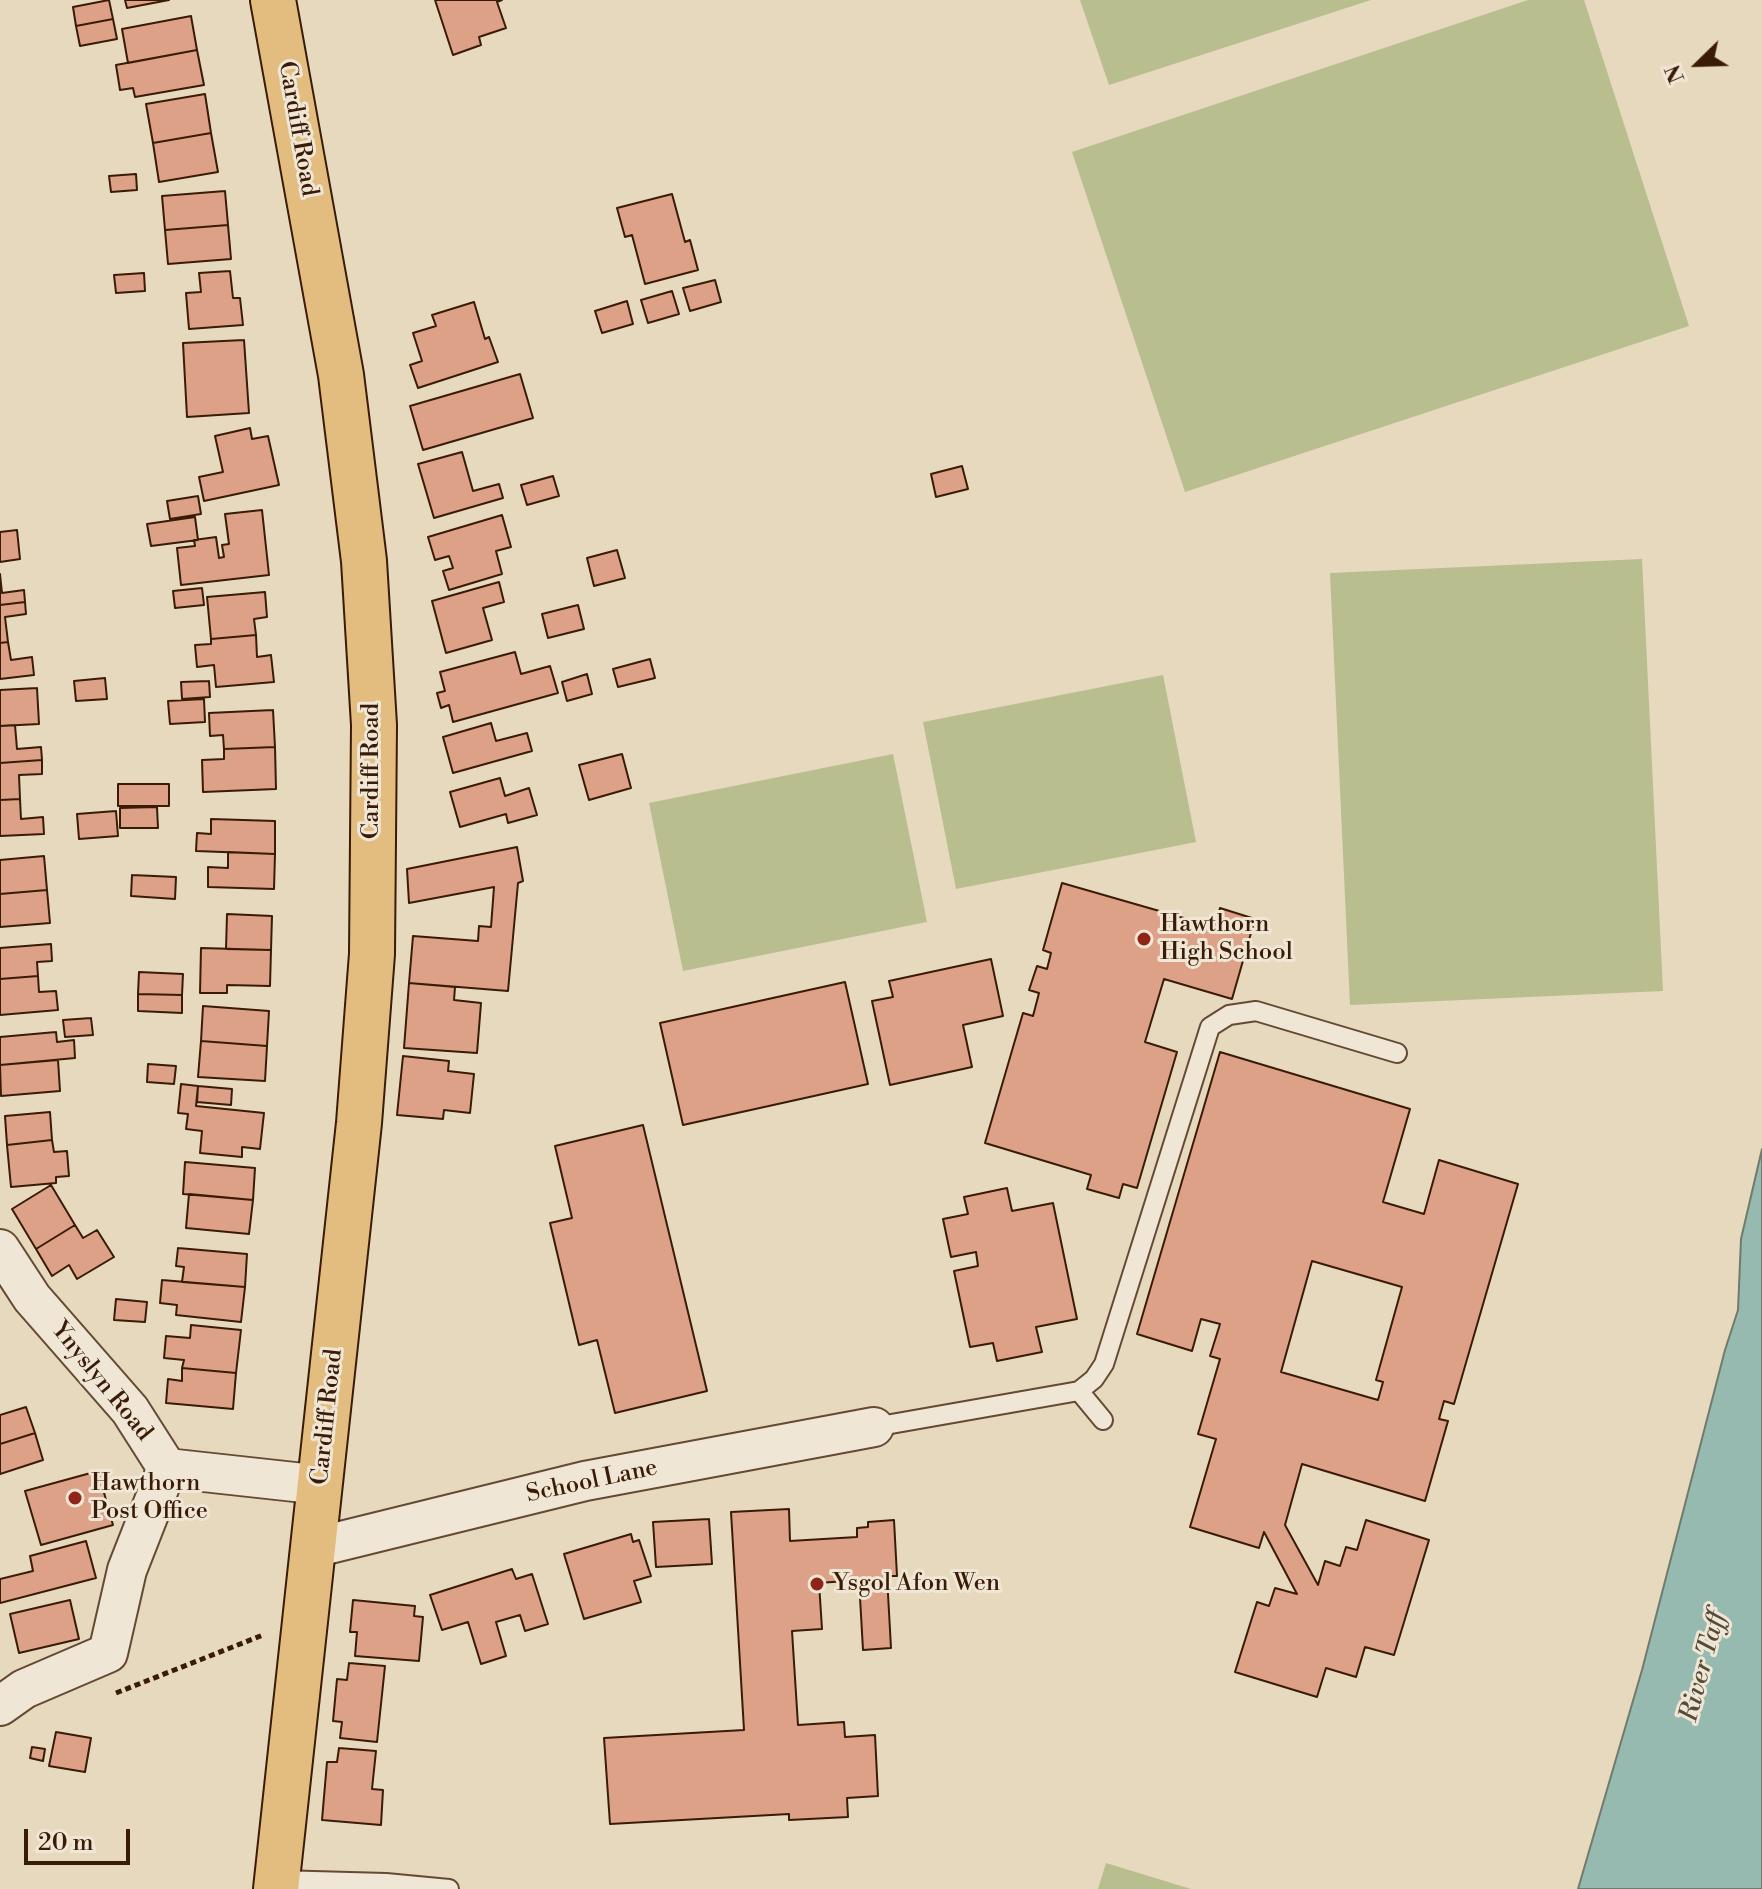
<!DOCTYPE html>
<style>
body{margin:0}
#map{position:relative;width:1762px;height:1889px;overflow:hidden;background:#e6d9be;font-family:"Libre Bodoni",serif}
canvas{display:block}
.north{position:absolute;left:1658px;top:24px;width:80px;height:80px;-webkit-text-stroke:6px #efe6d5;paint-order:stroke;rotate:247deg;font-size:22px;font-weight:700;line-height:32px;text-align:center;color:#3a1b05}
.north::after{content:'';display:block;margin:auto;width:28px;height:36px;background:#3a1b05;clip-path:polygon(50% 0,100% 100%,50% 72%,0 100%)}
.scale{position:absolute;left:24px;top:1829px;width:106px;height:36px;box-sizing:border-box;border:4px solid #3a1b05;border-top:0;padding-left:10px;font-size:24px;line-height:28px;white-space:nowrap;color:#3a1b05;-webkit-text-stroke:6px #efe6d5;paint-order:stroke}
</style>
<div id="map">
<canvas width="1762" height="1889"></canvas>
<div class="north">N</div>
<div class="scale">20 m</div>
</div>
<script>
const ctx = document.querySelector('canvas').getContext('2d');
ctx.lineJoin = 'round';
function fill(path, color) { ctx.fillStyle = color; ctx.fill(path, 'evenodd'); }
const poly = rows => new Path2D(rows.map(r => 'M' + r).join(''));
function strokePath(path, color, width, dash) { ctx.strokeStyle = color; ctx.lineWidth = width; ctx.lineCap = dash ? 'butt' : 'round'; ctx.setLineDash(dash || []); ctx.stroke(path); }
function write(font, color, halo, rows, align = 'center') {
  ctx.font = font + ' "Libre Bodoni",serif'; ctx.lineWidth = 6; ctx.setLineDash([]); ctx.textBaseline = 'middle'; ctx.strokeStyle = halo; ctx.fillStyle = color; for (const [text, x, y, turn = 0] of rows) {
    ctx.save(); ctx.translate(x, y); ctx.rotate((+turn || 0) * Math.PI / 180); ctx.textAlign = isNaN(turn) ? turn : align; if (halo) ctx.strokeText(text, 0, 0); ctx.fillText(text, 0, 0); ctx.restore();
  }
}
fill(poly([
 [1080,0,1371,0,1109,85],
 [1528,0,1584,0,1689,326,1185,492,1072,152],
 [1642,559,1663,991,1350,1005,1330,573],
 [1163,675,1196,842,956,889,923,722],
 [893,754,927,922,683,971,649,803],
 [1106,1863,1191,1889,1098,1889]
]), '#b9be8e');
const water = poly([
 [1762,1149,1762,1889,1578,1889,1642,1670,1725,1350,1738,1310,1741,1239,1762,1149]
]);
fill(water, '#96bab0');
strokePath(water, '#717a6c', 2);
const building = poly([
 [109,0,113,19,76,26,73,7,109,0],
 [125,0,169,0,127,8,125,0],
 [435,0,502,0,497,2,506,28,479,37,481,45,453,55,435,0],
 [191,16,197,50,128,63,122,29,191,16],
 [113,19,117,39,80,46,76,26,113,19],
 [197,50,204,85,135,97,133,88,120,90,116,65,197,50],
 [205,94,211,133,153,143,146,104,205,94],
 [211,133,218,172,159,182,153,143,211,133],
 [136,174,137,190,111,192,109,176,136,174],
 [225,191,228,225,165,230,162,196,225,191],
 [672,194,685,242,690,240,698,270,645,284,632,235,625,237,617,208,672,194],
 [228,225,231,259,168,264,165,230,228,225],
 [230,271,233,298,240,298,243,325,189,329,186,293,201,292,199,273,230,271],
 [144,273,145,291,116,293,114,275,144,273],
 [715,280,721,302,690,311,683,288,715,280],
 [672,291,679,314,648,323,641,300,672,291],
 [627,301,633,324,602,333,595,311,627,301],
 [474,302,485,339,489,337,498,362,418,388,410,365,422,361,413,333,436,326,432,315,474,302],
 [244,340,249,413,187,417,183,343,244,340],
 [520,374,533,418,423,450,410,406,520,374],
 [250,428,252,439,268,436,279,485,204,501,199,477,223,472,215,436,250,428],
 [462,452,473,491,499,484,503,498,434,518,418,464,462,452],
 [962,466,968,489,936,497,931,474,962,466],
 [553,476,559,496,527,505,521,485,553,476],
 [198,496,201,514,170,519,167,501,198,496],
 [262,510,269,575,181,585,177,548,195,546,194,540,216,537,219,558,224,557,222,545,229,544,225,514,262,510],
 [502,515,511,547,496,551,502,574,449,590,443,571,453,568,449,556,435,560,428,537,502,515],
 [195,517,198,540,151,546,147,524,195,517],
 [17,530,20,559,0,562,0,532,17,530],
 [617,550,625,578,594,586,587,558,617,550],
 [0,574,2,593,24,590,25,602,0,605,0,574],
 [499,582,504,602,483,608,492,640,446,653,432,601,499,582],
 [202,588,204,605,175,608,173,591,202,588],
 [265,592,267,617,254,619,256,635,211,639,207,597,265,592],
 [25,602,26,614,5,617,8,642,0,643,0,605,25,602],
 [578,605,584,629,548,638,542,614,578,605],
 [256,635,257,657,271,655,274,682,216,687,214,665,197,667,195,645,211,644,211,639,256,635],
 [8,642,11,660,32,657,34,675,0,679,0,643,8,642],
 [515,652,521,674,550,666,558,693,453,722,449,705,441,708,437,693,445,691,440,672,515,652],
 [650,659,655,678,618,687,613,669,650,659],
 [587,674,592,694,567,701,562,682,587,674],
 [105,678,107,699,76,701,74,681,105,678],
 [209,681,210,697,182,699,181,682,209,681],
 [37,688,39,724,0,726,0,690,37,688],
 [204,699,205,722,170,724,168,701,204,699],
 [273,710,275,747,224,749,223,735,210,736,209,713,273,710],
 [491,723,496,741,527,733,532,751,453,773,443,737,491,723],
 [15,725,17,749,41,747,42,760,0,763,0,726,15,725],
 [275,747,276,789,203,792,202,760,224,759,224,749,275,747],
 [622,754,631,788,589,800,579,765,622,754],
 [42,760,42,774,19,775,20,799,0,800,0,763,42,760],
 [500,778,505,796,529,788,537,815,508,823,506,814,460,827,450,792,500,778],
 [118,784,169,784,169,806,118,806,118,784],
 [20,799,21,819,43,817,44,834,0,836,0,800,20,799],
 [157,807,158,828,120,828,120,808,157,807],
 [116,811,118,836,79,839,77,814,116,811],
 [211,819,275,821,275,854,196,851,197,833,211,834,211,819],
 [517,847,523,881,518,883,508,991,409,983,413,936,478,941,479,926,491,927,494,887,409,903,407,869,517,847],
 [228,852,275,854,274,889,208,887,208,867,228,868,228,852],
 [44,856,47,890,0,894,0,860,44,856],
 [132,875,176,877,175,899,131,896,132,875],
 [1062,883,1215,927,1220,908,1255,919,1232,999,1164,979,1145,1042,1177,1052,1137,1188,1123,1184,1119,1198,1087,1189,1091,1175,985,1143,1023,1013,1033,1016,1039,993,1029,990,1037,966,1047,969,1051,953,1043,950,1062,883],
 [47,890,50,923,0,927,0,894,47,890],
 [227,914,272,916,271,950,226,949,227,914],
 [51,944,52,961,37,962,38,976,0,979,0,948,51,944],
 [201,948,271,950,270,986,227,985,227,993,200,993,201,948],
 [991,959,1003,1016,963,1025,972,1067,890,1085,872,1001,893,997,889,981,991,959],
 [139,972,183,974,182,995,138,994,139,972],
 [38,976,39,992,56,991,58,1010,0,1015,0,979,38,976],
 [845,982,868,1084,683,1125,660,1023,845,982],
 [409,983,455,987,454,1000,481,1003,477,1053,404,1048,409,983],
 [138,994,182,995,182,1013,138,1011,138,994],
 [203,1006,269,1011,267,1046,201,1041,203,1006],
 [91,1018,93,1035,65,1037,63,1020,91,1018],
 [56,1032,57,1042,74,1040,75,1058,0,1065,0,1037,56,1032],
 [201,1041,267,1046,265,1081,198,1077,201,1041],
 [1220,1052,1410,1109,1383,1202,1424,1214,1439,1160,1518,1184,1454,1404,1444,1401,1439,1419,1448,1421,1425,1501,1302,1464,1285,1525,1318,1585,1325,1561,1340,1566,1346,1547,1357,1550,1366,1520,1429,1540,1394,1655,1365,1647,1356,1677,1326,1668,1317,1697,1235,1672,1257,1602,1269,1606,1275,1588,1297,1594,1264,1532,1259,1548,1190,1527,1216,1439,1198,1434,1220,1359,1210,1356,1220,1324,1201,1319,1192,1351,1137,1334,1220,1052],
 [1312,1261,1402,1287,1376,1380,1383,1382,1378,1400,1281,1372,1312,1261],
 [403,1056,449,1061,448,1071,474,1074,470,1113,444,1110,443,1119,397,1115,403,1056],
 [58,1060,60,1091,1,1096,0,1065,58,1060],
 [148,1064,176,1066,174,1084,147,1082,148,1064],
 [181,1084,198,1086,196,1106,264,1113,260,1149,242,1147,242,1157,200,1153,202,1131,186,1129,188,1114,178,1113,181,1084],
 [198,1086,232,1089,231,1105,197,1102,198,1086],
 [50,1112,52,1140,7,1145,5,1116,50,1112],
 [643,1125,707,1391,615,1413,597,1340,579,1345,550,1223,572,1218,555,1146,643,1125],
 [52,1140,54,1152,67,1151,69,1176,56,1177,56,1183,11,1187,7,1145,52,1140],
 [185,1162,255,1168,253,1200,183,1194,185,1162],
 [51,1185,75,1225,36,1249,12,1209,51,1185],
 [1007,1188,1012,1211,1053,1203,1077,1319,1036,1327,1042,1352,997,1361,993,1343,970,1347,954,1271,978,1266,976,1252,951,1257,943,1219,968,1214,964,1197,1007,1188],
 [189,1194,253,1200,249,1234,186,1228,189,1194],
 [75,1225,83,1238,97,1230,114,1257,77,1279,69,1265,52,1276,36,1249,75,1225],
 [178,1248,247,1254,245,1287,182,1282,184,1267,176,1266,178,1248],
 [162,1280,245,1287,241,1322,176,1315,177,1305,160,1303,162,1280],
 [116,1299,147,1302,145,1322,114,1320,116,1299],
 [191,1325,241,1330,236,1373,182,1368,184,1360,164,1358,166,1336,190,1338,191,1325],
 [182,1368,236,1373,233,1409,166,1403,168,1379,182,1381,182,1368],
 [26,1407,35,1433,0,1444,0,1415,26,1407],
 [35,1433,43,1460,0,1474,0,1444,35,1433],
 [98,1471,113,1525,41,1545,25,1491,98,1471],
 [789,1509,790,1541,857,1537,857,1528,868,1527,868,1522,894,1520,897,1576,887,1576,891,1648,863,1650,859,1580,819,1583,822,1629,792,1631,798,1725,844,1722,845,1737,875,1735,878,1796,847,1798,848,1817,789,1820,789,1814,610,1824,604,1738,744,1730,731,1512,789,1509],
 [709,1519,712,1564,656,1567,653,1522,709,1519],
 [631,1534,633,1542,639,1540,651,1576,634,1581,641,1602,584,1619,564,1554,631,1534],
 [86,1541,96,1578,0,1603,0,1579,33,1571,30,1556,86,1541],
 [512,1569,516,1579,532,1574,548,1624,525,1631,520,1615,496,1622,506,1656,481,1664,468,1622,442,1630,430,1595,512,1569],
 [70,1600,79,1639,19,1653,10,1614,70,1600],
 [353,1600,415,1606,414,1616,423,1617,419,1661,355,1656,357,1632,350,1632,353,1600],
 [349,1663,385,1666,377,1742,340,1738,342,1722,333,1721,337,1679,347,1680,349,1663],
 [56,1732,91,1738,85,1772,49,1766,56,1732],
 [32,1747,45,1749,43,1761,30,1758,32,1747],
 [339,1748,376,1751,372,1789,383,1790,381,1825,322,1820,327,1762,337,1762,339,1748]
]);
fill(building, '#dda187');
strokePath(building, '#3a1b05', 2);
const lane = poly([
 [1079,1391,1103,1420],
 [874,1427,1079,1391,1094,1379,1104,1364,1210,1027,1229,1015,1256,1011,1397,1053],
 [277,1880,386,1883,449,1889]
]);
const street = poly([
 [0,1249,32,1298,130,1410,167,1468,322,1485],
 [313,1548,585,1481,874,1427],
 [0,1706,24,1689,108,1653,127,1570,167,1468]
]);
const primary = poly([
 [273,0,341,375,364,561,374,725,372,954,359,1123,276,1889]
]);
strokePath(lane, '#654a33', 22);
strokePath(street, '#654a33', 42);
strokePath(primary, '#3a1b05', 48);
strokePath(poly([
 [116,1693,263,1635]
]), '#3a1b05', 5, [6, 4]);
strokePath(lane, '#efe6d5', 18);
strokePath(street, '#efe6d5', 38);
strokePath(primary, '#e3bc7f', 44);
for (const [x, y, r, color] of [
 [1144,939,8,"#8f2418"],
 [75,1498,8,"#8f2418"],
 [817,1584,8,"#8f2418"]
]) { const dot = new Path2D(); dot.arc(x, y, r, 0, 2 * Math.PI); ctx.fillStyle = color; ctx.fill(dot); strokePath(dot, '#efe6d5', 3); }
write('24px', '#3a1b05', '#efe6d5', [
 ["Cardiff Road",297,129,80],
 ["Cardiff Road",372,771,-90],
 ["Ynyslyn Road",101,1382,51],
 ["Cardiff Road",328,1417,-84],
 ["School Lane",592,1482,-12]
]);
write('24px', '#3a1b05', '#efe6d5', [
 ["Hawthorn",1160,925],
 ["High School",1160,953],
 ["Hawthorn",91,1484],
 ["Post Office",91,1512],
 ["Ysgol Afon Wen",833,1584]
], 'left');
write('italic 26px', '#564b38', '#efe6d5', [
 ["River Taff",1704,1667,-75]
]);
</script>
